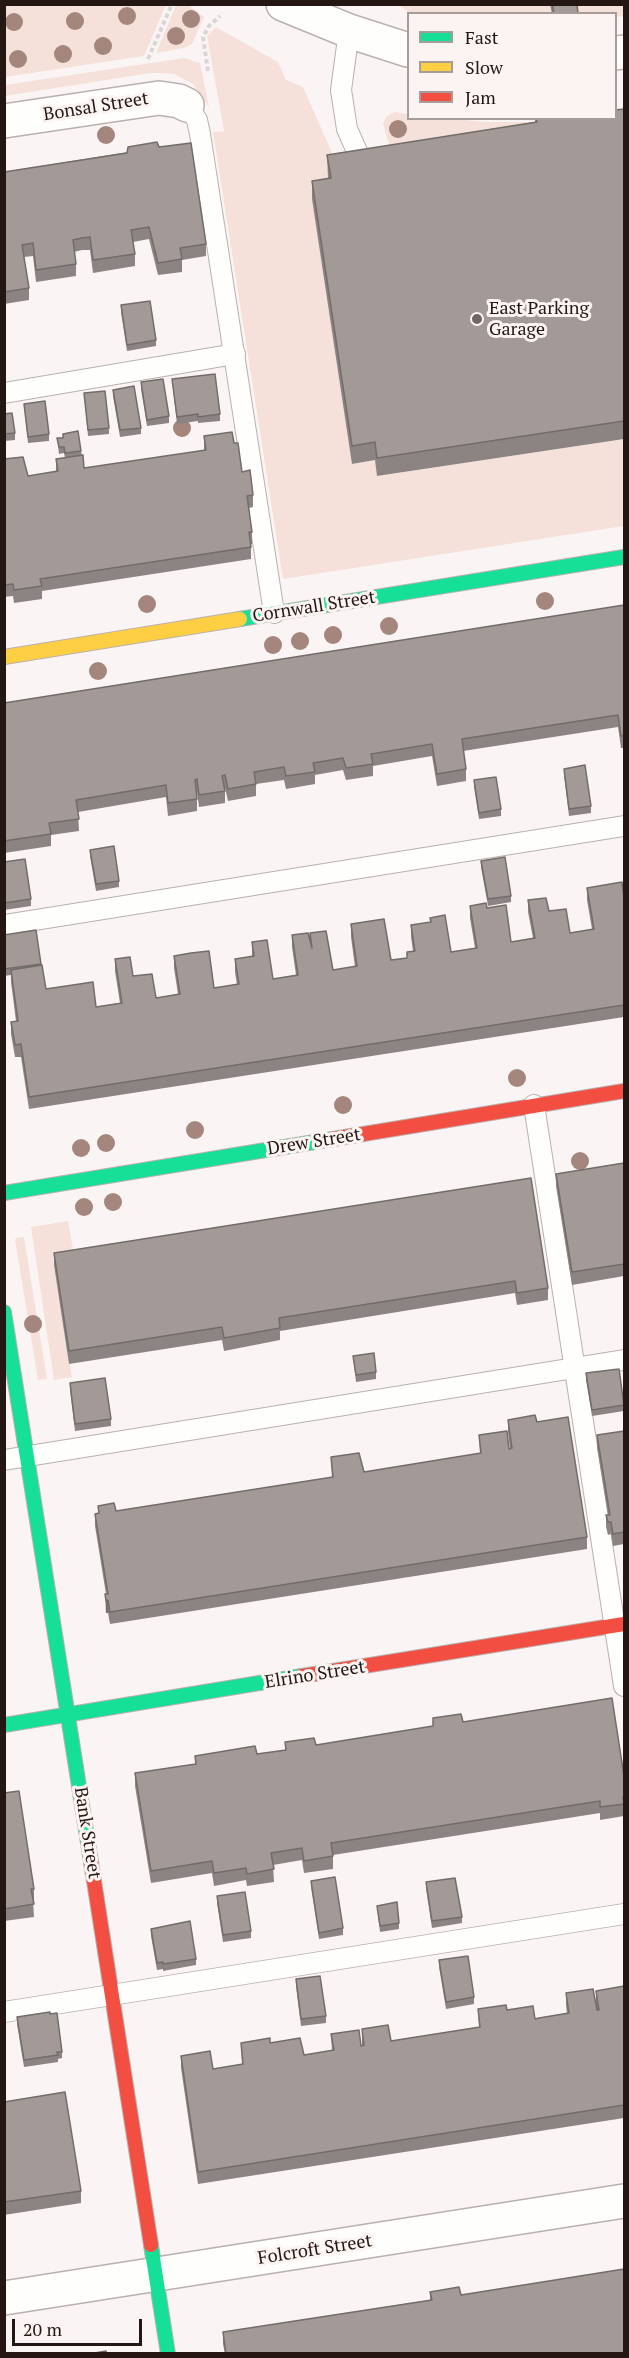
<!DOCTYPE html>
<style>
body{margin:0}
#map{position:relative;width:629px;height:2358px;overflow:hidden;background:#faf5f4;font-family:"PT Serif",serif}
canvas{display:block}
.frame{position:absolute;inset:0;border:6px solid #241713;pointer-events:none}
.legend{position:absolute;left:407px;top:12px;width:210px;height:108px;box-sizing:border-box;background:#fcf4f2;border:2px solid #a69c99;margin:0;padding:8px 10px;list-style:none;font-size:18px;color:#241713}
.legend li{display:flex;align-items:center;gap:12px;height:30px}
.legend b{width:30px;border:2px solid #a69c99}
.scale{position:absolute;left:12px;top:2319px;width:130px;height:27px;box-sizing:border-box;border:3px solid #241713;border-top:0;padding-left:8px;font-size:18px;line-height:21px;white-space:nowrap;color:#241713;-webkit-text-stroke:4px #fcf4f2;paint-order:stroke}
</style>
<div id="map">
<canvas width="629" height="2358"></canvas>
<div class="frame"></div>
<ul class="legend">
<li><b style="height:8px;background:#16e098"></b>Fast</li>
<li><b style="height:8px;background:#ffcf43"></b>Slow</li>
<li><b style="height:8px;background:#f24e42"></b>Jam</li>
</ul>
<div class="scale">20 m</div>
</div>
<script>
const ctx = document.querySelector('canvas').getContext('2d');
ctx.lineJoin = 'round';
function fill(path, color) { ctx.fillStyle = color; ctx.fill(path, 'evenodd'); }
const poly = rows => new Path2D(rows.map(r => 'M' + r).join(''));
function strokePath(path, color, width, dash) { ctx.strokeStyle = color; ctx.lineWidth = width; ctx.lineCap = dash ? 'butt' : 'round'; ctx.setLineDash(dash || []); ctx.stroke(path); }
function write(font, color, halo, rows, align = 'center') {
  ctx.font = font + ' "PT Serif",serif'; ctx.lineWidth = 6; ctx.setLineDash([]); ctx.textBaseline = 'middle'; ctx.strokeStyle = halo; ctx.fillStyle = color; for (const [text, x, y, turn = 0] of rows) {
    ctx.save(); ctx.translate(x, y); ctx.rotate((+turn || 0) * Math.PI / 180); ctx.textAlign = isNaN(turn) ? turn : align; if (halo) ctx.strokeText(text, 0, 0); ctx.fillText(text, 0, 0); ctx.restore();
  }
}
fill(poly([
 [5,4,166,4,166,5,144,56,5,77],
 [176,5,188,5,204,17,192,44,184,48,156,53],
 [399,5,624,5,624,16,616,17,616,14,409,13],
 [216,27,278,62,286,80,303,87,340,171,331,196,352,464,375,460,378,476,624,439,624,526,283,579,213,132,224,131,207,36],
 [184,58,200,63,209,107,193,84,174,74,163,73,150,73,5,96,5,85],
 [395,112,408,114,408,118,445,118,485,122,553,122,392,155,383,124,386,117],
 [68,1221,74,1255,53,1258,72,1377,54,1380,31,1227],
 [24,1237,47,1379,38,1380,15,1240,16,1238]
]), '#f5e1da');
const lane = poly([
 [349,31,341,90,347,129,364,167],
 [187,105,197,120,200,134,274,613],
 [4,393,235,354],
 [4,925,624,826],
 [534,1105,624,1686],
 [4,1460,624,1360],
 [4,2012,624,1914]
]);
const street = poly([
 [283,4,349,31,408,50],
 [616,53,624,52],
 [4,121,159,98,179,101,187,105],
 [4,2298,624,2201]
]);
const fast = poly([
 [240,619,624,557],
 [4,1193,333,1139],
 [4,1312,91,1862],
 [4,1725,302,1676],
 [151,2245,168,2354]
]);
const slow = poly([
 [4,657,240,619]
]);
const jam = poly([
 [333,1139,624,1091],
 [302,1676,624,1624],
 [91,1862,151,2245]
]);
strokePath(lane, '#bab1af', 22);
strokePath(street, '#bab1af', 36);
strokePath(fast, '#bab1af', 16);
strokePath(slow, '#bab1af', 16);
strokePath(jam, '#bab1af', 16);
strokePath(poly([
 [148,59,172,4],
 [208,71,203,37,209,26,220,16]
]), '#d8d6d6', 4, [4.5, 3]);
strokePath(lane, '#fefefd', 20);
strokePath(street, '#fefefd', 33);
strokePath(fast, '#16e098', 14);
strokePath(slow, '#ffcf43', 14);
strokePath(jam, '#f24e42', 14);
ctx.fillStyle = '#a4867d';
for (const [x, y] of [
 [127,16],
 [191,19],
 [75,21],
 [14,22],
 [176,36],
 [103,46],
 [63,54],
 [18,59],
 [398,129],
 [106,135],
 [182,428],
 [545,601],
 [147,604],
 [389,626],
 [333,635],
 [300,641],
 [273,645],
 [98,671],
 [517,1078],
 [343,1105],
 [195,1130],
 [106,1143],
 [81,1148],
 [580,1161],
 [113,1202],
 [84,1207],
 [33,1324]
]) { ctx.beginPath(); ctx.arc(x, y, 9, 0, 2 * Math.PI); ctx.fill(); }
fill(poly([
 [550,4,577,4,578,14,552,14],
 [624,109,624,439,377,476,375,460,352,464,312,199,312,181,328,178,327,155,535,122,535,118,615,118],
 [159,147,206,244,206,256,182,260,182,272,158,275,149,239,133,242,135,254,135,266,93,273,90,250,82,250,74,252,76,264,76,276,36,282,33,256,24,257,29,288,29,300,4,304,4,172],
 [121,305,156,340,156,346,127,351,121,312],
 [172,379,220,414,220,421,198,423,198,421,177,424],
 [141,382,169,416,169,423,147,426,141,389],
 [113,390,141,428,141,434,120,437,113,396],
 [84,393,109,428,109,434,88,436],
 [24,404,49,434,49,441,28,443],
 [4,414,15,433,15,440,4,441],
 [204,436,234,443,242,472,253,495,253,507,249,508,252,532,252,544,251,544,251,559,42,591,42,599,14,603,13,596,4,597,4,459,28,476,56,472,56,459,65,458,64,453,59,454,57,438,81,451,84,468,204,451],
 [624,605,624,748,621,748,618,727,463,751,466,769,466,781,437,786,432,756,373,766,373,776,346,780,343,770,315,775,315,784,286,789,284,780,256,784,256,796,228,801,225,788,225,803,199,807,197,792,197,811,168,816,166,797,78,812,79,831,51,835,51,846,4,853,4,703],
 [564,769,591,806,591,813,569,816,564,775],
 [474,780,501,809,501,816,479,819,474,787],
 [90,850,119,881,119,887,96,891,90,856],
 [481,861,511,896,511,902,488,906,481,867],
 [4,862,31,899,31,906,4,910],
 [587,888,624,898,624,1017,29,1109,21,1057,15,1057,11,1034,11,1022,16,1021,11,982,11,975,4,976,4,935,36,930,41,966,46,989,96,1007,120,1003,115,971,115,959,156,998,178,994,174,968,174,956,214,988,237,985,235,972,235,959,252,957,252,942,273,979,296,975,292,947,292,935,310,939,310,933,333,970,355,967,351,937,351,924,391,960,407,958,407,952,413,951,411,937,411,925,451,952,475,948,470,918,470,906,487,908,511,942,533,938,528,912,528,900,549,911,570,933,592,929,587,900],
 [624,1163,624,1276,572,1285,556,1186,556,1174],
 [531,1178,548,1288,548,1300,517,1305,515,1293,280,1331,280,1340,224,1351,222,1340,69,1364,54,1265,54,1253],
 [353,1356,376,1372,376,1379,356,1382],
 [586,1373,624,1403,624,1411,592,1416,586,1380],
 [70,1383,111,1419,111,1426,75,1431,70,1390],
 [508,1420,537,1422,587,1537,587,1549,110,1624,108,1613,106,1613,105,1594,106,1594,95,1526,95,1514,98,1513,98,1506,116,1511,332,1477,331,1457,364,1472,480,1454,479,1435,509,1449,510,1449,508,1432],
 [624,1431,624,1544,613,1546,611,1534,608,1535,606,1527,606,1515,608,1515,597,1447,597,1435],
 [433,1718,463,1722,624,1776,624,1816,600,1820,600,1813,333,1855,333,1869,304,1873,302,1860,273,1865,274,1882,247,1886,246,1880,214,1886,212,1873,151,1883,135,1786,135,1773,195,1764,195,1756,257,1754,285,1750,285,1742,316,1745,433,1726],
 [4,1793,34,1889,34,1901,33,1901,34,1917,4,1921],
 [311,1881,343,1928,343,1935,319,1939,311,1887],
 [426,1882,462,1917,462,1923,432,1928,426,1889],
 [217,1896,251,1931,251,1938,223,1942,217,1903],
 [377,1906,399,1923,399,1929,380,1932],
 [151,1929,196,1959,196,1965,163,1971,163,1969,157,1970,151,1936],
 [439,1960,474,1997,474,2004,446,2009,439,1967],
 [296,1979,326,2016,326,2023,301,2026,296,1986],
 [624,1986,624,2118,198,2184,181,2068,181,2056,213,2069,242,2064,241,2043,270,2043,304,2055,332,2051,331,2034,361,2046,362,2046,362,2029,391,2041,479,2027,478,2009,507,2010,535,2019,567,2014,566,2005,566,1993,596,2003,596,1991],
 [17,2017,62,2052,62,2058,58,2059,58,2062,24,2067,17,2024],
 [4,2102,81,2191,81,2203,4,2215],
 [430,2292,461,2295,624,2354,225,2354,223,2344,223,2332,430,2300]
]), '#8c8483');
fill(poly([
 [108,1600,108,1613,106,1613,106,1601]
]), '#726c6a');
const building = poly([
 [552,4,577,4,578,14,554,14,552,4],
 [624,109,624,421,377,458,375,442,352,446,312,181,331,178,327,155,537,122,536,118,615,118,615,110,624,109],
 [157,142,159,147,191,143,206,244,180,248,182,259,158,263,149,227,131,230,135,254,93,260,90,237,82,238,73,240,76,264,36,270,33,243,22,245,29,288,4,292,4,172,127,153,128,147,157,142],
 [150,301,156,340,127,345,121,305,150,301],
 [215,374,220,414,198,417,198,414,177,417,172,379,215,374],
 [163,379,169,416,147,420,141,382,163,379],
 [134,386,141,428,120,430,113,390,134,386],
 [105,391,109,428,88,430,84,393,105,391],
 [45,401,49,434,28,437,24,404,45,401],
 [12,413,15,433,4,434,4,414,12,413],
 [78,431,81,451,65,453,64,447,59,447,57,438,63,438,63,434,78,431],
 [232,432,234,443,238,443,242,472,250,470,253,495,247,496,252,532,249,532,251,547,40,579,42,586,14,590,13,584,4,585,4,459,23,457,28,476,58,471,56,459,83,455,84,468,206,450,204,436,232,432],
 [624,605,624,736,621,736,618,715,462,739,466,769,437,774,432,744,371,754,373,764,346,768,343,758,313,763,315,772,286,776,284,767,254,772,256,784,228,789,225,775,222,776,225,791,199,795,197,779,195,780,197,799,168,803,166,785,76,800,79,819,49,823,51,834,4,841,4,703,624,605],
 [585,765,591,806,569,809,564,769,585,765],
 [496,777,501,809,479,813,474,780,496,777],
 [114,846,119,881,96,884,90,850,114,846],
 [505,857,511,896,488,899,481,861,505,857],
 [25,859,31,899,4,903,4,862,25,859],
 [622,882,624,898,624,1005,29,1097,21,1044,15,1045,11,1022,18,1021,11,970,42,965,46,989,93,982,96,1007,122,1003,115,959,130,957,133,976,152,974,156,998,180,994,174,956,191,953,209,951,214,988,239,984,235,959,254,956,252,942,267,940,273,979,298,975,292,935,308,933,312,948,310,933,326,931,333,970,357,966,351,924,384,919,391,960,407,958,407,952,415,951,411,925,431,922,430,918,445,915,451,952,477,948,470,906,486,903,487,908,506,905,511,942,535,938,528,900,546,898,549,911,566,909,570,933,594,929,587,888,622,882],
 [36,930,41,964,4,969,4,935,36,930],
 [624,1163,624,1264,572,1272,556,1174,624,1163],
 [531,1178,548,1288,517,1293,515,1281,279,1318,280,1328,224,1338,222,1327,69,1351,54,1253,531,1178],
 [374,1353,376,1372,356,1375,353,1356,374,1353],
 [619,1369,624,1405,592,1410,586,1373,619,1369],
 [105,1378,111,1419,75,1424,70,1383,105,1378],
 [535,1415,537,1422,568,1417,587,1537,110,1612,108,1600,106,1601,105,1594,108,1594,95,1514,99,1513,98,1506,114,1503,116,1511,333,1477,331,1457,359,1453,364,1472,481,1453,479,1435,507,1431,509,1449,512,1448,508,1420,535,1415],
 [624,1431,624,1532,613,1534,611,1522,608,1522,606,1515,610,1515,597,1435,624,1431],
 [612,1698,624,1776,624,1797,623,1797,624,1804,600,1807,600,1801,331,1843,333,1856,304,1861,302,1848,271,1853,274,1869,247,1874,246,1868,214,1873,212,1861,151,1871,135,1773,196,1764,195,1756,255,1746,257,1754,286,1750,285,1742,314,1738,316,1745,433,1726,433,1718,461,1714,463,1722,612,1698],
 [19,1791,34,1889,31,1889,34,1904,4,1909,4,1793,19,1791],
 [335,1877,343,1928,319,1933,311,1881,335,1877],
 [455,1878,462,1917,432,1921,426,1882,455,1878],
 [245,1892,251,1931,223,1935,217,1896,245,1892],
 [397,1902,399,1923,380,1926,377,1906,397,1902],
 [190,1921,196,1959,163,1964,163,1962,157,1963,151,1929,190,1921],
 [468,1956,474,1997,446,2002,439,1960,468,1956],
 [320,1976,326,2016,301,2019,296,1979,320,1976],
 [624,1986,624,2105,198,2172,181,2056,210,2051,213,2069,243,2064,241,2043,270,2038,270,2043,300,2038,304,2055,334,2050,331,2034,359,2030,361,2046,364,2045,362,2029,388,2025,391,2041,480,2027,478,2009,506,2005,507,2010,533,2006,535,2019,539,2018,569,2013,566,1993,593,1989,597,2010,599,2010,596,1991,624,1986],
 [50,2012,50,2014,57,2013,62,2052,57,2052,58,2055,24,2060,17,2017,50,2012],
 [65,2092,81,2191,4,2202,4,2102,65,2092],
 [624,2269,624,2354,226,2354,223,2332,432,2300,430,2292,459,2287,461,2295,624,2269],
 [106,2351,107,2354,89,2354,106,2351]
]);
fill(building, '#a39a98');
strokePath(building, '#726c6a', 1.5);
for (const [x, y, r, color] of [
 [477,319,6,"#6f6562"]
]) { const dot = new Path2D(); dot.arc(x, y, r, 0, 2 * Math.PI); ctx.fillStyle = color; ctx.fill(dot); strokePath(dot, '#fcf4f2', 2); }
write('18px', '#241713', '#fcf4f2', [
 ["Bonsal Street",96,107,-9],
 ["Cornwall Street",314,607,-9],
 ["Drew Street",314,1142,-9],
 ["Elrino Street",315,1675,-9],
 ["Bank Street",87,1833,81],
 ["Folcroft Street",315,2250,-9]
]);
write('18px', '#241713', '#fcf4f2', [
 ["East Parking",489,309],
 ["Garage",489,330]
], 'left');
</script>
